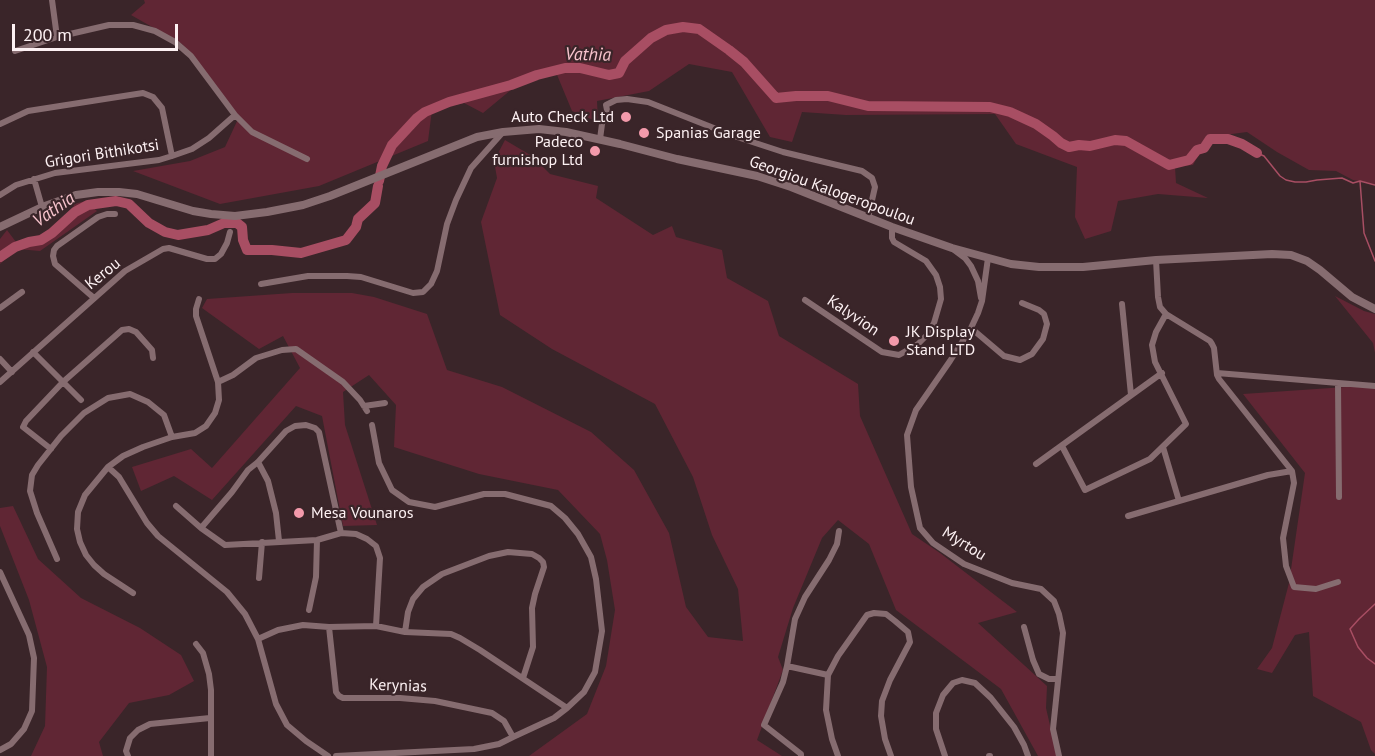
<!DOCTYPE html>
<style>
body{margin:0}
#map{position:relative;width:1375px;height:756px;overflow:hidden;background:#3a2529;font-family:"PT Sans",sans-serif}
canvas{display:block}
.scale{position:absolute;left:12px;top:24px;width:166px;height:27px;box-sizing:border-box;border:3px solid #fdf1f3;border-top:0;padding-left:8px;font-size:18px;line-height:21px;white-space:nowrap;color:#fdf1f3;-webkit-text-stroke:4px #3a2529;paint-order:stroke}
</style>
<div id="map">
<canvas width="1375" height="756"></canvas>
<div class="scale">200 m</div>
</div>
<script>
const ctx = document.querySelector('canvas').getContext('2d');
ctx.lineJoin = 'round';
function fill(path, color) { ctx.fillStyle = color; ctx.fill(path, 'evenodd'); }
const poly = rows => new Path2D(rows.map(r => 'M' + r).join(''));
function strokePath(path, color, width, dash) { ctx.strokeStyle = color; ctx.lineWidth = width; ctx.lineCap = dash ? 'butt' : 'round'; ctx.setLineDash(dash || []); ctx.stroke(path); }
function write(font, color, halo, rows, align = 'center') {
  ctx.font = font + ' "PT Sans",sans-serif'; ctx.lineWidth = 4.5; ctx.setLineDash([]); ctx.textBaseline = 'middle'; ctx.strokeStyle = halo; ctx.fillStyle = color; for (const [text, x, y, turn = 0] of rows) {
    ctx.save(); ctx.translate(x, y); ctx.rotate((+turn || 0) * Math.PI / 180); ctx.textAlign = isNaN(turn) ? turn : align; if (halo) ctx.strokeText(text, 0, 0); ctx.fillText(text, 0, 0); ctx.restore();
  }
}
fill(poly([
 [144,0,1375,0,1375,184,1353,180,1336,171,1309,170,1277,152,1247,132,1209,137,1193,165,1175,167,1176,183,1208,198,1158,194,1118,201,1111,231,1085,239,1075,217,1077,167,1016,144,995,114,846,115,802,112,792,142,770,137,732,72,689,64,649,91,597,101,598,122,572,111,555,70,529,75,483,113,464,103,432,110,428,141,319,186,220,204,133,171,190,161,225,147,239,117,182,44,131,15,145,3],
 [505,140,532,156,550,174,598,186,596,198,653,235,672,226,676,237,722,250,727,278,768,301,779,336,858,384,860,416,912,534,940,553,1017,612,978,623,1047,686,1046,708,1057,756,1038,756,1001,689,896,610,869,544,838,520,822,538,793,608,778,657,783,670,757,740,782,756,529,756,587,714,606,666,615,610,607,560,600,534,558,490,479,474,394,447,396,405,369,375,343,392,345,425,377,525,343,526,322,416,296,406,212,500,174,476,141,491,132,467,191,449,212,468,300,368,283,336,259,349,202,308,207,299,292,293,352,293,374,297,427,314,447,370,502,387,591,432,634,470,669,533,686,607,708,637,743,641,738,589,712,535,693,477,655,404,552,349,500,315,481,222,497,178,494,161],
 [86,201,97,211,40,251,17,249,0,264,0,239,7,230,16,242,40,236,75,216,73,204],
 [1335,296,1364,311,1375,314,1375,353,1373,343],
 [1375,385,1375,754,1371,750,1361,722,1313,696,1309,632,1295,635,1272,673,1257,669,1272,648,1289,583,1305,473,1243,394],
 [13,506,38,559,81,598,140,628,181,655,194,681,169,695,129,703,99,742,103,756,31,756,45,726,47,667,29,600,0,526,0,508]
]), '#602634');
strokePath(poly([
 [1257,153,1264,156,1280,176,1286,180,1295,182,1306,182,1317,180,1342,178,1353,183,1360,181,1375,185],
 [1360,181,1364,233,1375,261],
 [378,186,379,181],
 [1375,604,1359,619,1350,629,1358,647,1367,658,1375,664]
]), '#a84e63', 1.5);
strokePath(poly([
 [379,181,382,166,392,145,417,118,425,112,449,102,511,85,537,75,565,68,580,68,609,75,619,73,625,61,651,38,666,30,683,27,699,29,729,50,744,62,776,98,796,96,828,96,868,106,990,107,1010,112,1036,124,1053,136,1061,143,1069,147,1079,145,1090,146,1115,140,1126,141,1169,165,1189,160,1197,150,1204,148,1210,139,1228,139,1242,144,1257,153],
 [0,257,15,247,29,242,41,240,52,233,75,212,88,205,116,201,129,204,149,223,165,232,178,235,208,230,224,223,237,223,242,227,243,240,247,250,272,250,301,253,346,240,356,227,358,219,375,203,378,186]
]), '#a84e63', 10);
strokePath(poly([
 [52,0,57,37],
 [15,51,57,37,109,25,133,25,155,31,175,42,191,56,235,115,252,132,307,159],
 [0,124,28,111,143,93,153,97,162,108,172,156],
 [600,139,602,124,607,110,606,105,616,100,627,99,648,102,734,136,783,152,862,171,872,178,875,187,868,218],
 [34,179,42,207],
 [0,195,16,185,55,173,159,160,172,156,192,149,209,138,235,115],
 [953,249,965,258,971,266,978,281,981,298],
 [988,258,982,301,978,313,971,328,950,361,916,410,907,435,911,487,920,528,933,543,964,564,1012,583,1041,589,1054,601,1059,614,1063,633,1053,729,1059,756],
 [1156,260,1158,297,1160,307,1166,314,1210,341,1212,344,1214,348,1217,375,1219,379,1292,471,1294,483,1283,538,1286,566,1294,587,1316,589,1338,582],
 [261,284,308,276,347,276,361,277,413,293,423,292,431,284,437,271,447,224,456,200,471,168,503,132],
 [94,298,55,264,53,256,54,250,57,246,98,217,107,214,115,214],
 [805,300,882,352,899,355,918,344,928,334,934,323,941,299,940,287,936,275,926,261,894,242,892,238,892,227],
 [1122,304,1131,395],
 [0,308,22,292],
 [971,328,1004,356,1020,360,1032,354,1043,339,1047,324,1044,314,1039,310,1022,303],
 [33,352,81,400],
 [0,359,12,372],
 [1217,373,1375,386],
 [0,382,125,271,163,249,169,248,207,259,215,259,221,254,227,243,230,232],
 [218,382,233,375,256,358,282,350,296,349,343,382,360,400,367,411],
 [1338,383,1339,497],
 [364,406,385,403],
 [1062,446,1085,490,1150,459,1186,424,1155,362,1152,345,1156,332,1166,314],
 [51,449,23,427,26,421,63,382,122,330,129,329,136,332,152,350,153,358],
 [258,462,268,481,276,513,279,541],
 [1036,464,1162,373],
 [108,467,119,477,147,523,158,536,227,592,245,614,258,639,276,704,287,725,306,741,328,756],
 [1179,501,1268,475,1292,471],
 [176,506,201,528,225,545,317,540,341,533,356,534,367,539,376,546,380,558,376,626],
 [1128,516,1179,501,1163,447],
 [201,528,232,492,248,470,258,462,286,431,295,426,306,425,315,428,319,432,341,533],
 [57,559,37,513,30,491,32,475,38,465,61,436,84,413,108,398,130,394,148,402,164,415,172,437],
 [0,572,29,635,34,658,32,711,24,729,11,744,0,750],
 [259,578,262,542],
 [133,593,104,574,94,565,86,555,80,542,77,529,78,512,85,495,108,467,123,456,143,447,172,437,195,433,206,426,215,413,219,400,218,382,196,316,196,309,199,299],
 [309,610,316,577,317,540],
 [329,627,336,692,339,696,343,698,400,698,435,701,492,713,504,721,513,737],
 [1024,627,1033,660,1039,674,1049,679,1058,679],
 [405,632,408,612,413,599,423,587,442,574,489,556,508,552,532,554,539,558,543,562,544,567,535,594,532,608,533,647,523,678],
 [258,639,278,630,303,625,329,627,376,626,405,632,451,634,460,638,480,650,567,708],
 [196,644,203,653,209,674,211,690,211,756],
 [787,666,828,675],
 [128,756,126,751,130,738,138,730,150,724,210,718],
 [336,756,474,749,499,744,513,737,554,718,567,708,584,692,595,672,602,631,596,579,591,557,578,534,565,518,551,506,505,494,484,494,435,507,409,502,392,490,379,463,372,425],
 [801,756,801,754,764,725,783,682,787,666,795,619,805,597,829,560,837,544,839,531],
 [838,756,832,739,826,710,828,675,838,656,867,615,874,613,886,614,895,621,908,632,910,642,890,680,882,701,881,716,885,739,891,756],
 [945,756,936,729,936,713,943,695,953,683,962,680,975,683,991,698,1014,727,1024,745,1028,756],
 [989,756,990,756]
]), '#866c70', 6);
strokePath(poly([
 [0,227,42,207,76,195,98,192,119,192,137,194,193,211,211,214,235,216,267,212,303,205,330,196,477,137,503,132,539,129,566,132,620,144,677,159,757,176,791,187,892,227,952,248,1011,264,1039,267,1083,267,1156,260,1272,254,1291,255,1307,261,1320,270,1352,297,1375,309]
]), '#866c70', 8);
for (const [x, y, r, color] of [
 [626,117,6,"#f39aab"],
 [644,133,6,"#f39aab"],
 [595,151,6,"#f39aab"],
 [894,341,6,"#f39aab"],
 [299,513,6,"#f39aab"]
]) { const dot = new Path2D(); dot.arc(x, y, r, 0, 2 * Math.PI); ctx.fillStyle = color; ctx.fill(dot); strokePath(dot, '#3a2529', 2); }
write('16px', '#fdf1f3', '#3a2529', [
 ["Auto Check Ltd",614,117,"right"],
 ["Spanias Garage",656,133],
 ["Padeco",583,142,"right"],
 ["furnishop Ltd",583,160,"right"],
 ["JK Display",906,332],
 ["Stand LTD",906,350],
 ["Mesa Vounaros",311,513]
], 'left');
write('16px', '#fdf1f3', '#3a2529', [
 ["Grigori Bithikotsi",102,154,-9],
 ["Georgiou Kalogeropoulou",832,191,20],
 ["Kerou",103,274,-39],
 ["Kalyvion",853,316,34],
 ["Myrtou",964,544,32],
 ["Kerynias",398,686,2]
]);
write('italic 18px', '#f8c4cd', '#3a2529', [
 ["Vathia",588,55,1],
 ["Vathia",54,210,-35]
]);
</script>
